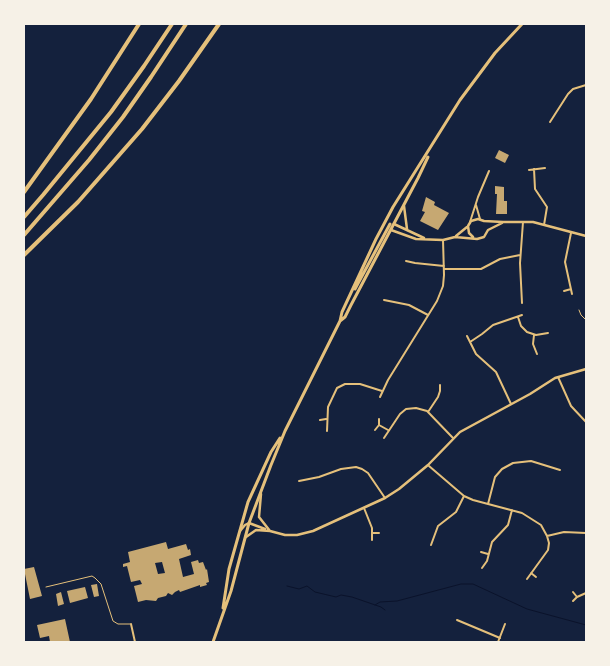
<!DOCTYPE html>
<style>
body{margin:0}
#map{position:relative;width:610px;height:666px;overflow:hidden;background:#14213d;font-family:"DM Sans",sans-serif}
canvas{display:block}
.frame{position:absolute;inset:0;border:25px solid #f6f1e7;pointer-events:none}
</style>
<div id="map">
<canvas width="610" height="666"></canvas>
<div class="frame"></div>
</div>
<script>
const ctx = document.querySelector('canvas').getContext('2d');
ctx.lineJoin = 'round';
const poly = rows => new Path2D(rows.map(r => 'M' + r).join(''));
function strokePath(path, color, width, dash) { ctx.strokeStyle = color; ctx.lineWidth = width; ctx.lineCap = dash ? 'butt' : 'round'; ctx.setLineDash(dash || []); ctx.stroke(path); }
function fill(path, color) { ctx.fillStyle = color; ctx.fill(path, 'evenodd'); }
strokePath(poly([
 [287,586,299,589,307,586,315,592,336,597,341,595,352,597,381,607,385,610],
 [375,605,380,602,397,601,461,584,473,584,527,609,586,625]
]), '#0b132b', 1);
fill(poly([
 [499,150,509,155,505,163,495,158],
 [495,186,504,187,504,201,507,201,507,214,496,214,497,194,495,194],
 [426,197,435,202,434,205,449,213,438,230,420,221,425,212,422,211],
 [166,542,168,549,186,544,188,550,190,549,191,555,179,559,183,577,194,574,191,562,198,560,199,563,203,562,206,570,207,569,209,582,206,583,207,585,200,587,200,585,180,592,179,590,175,592,172,595,168,593,166,596,158,598,156,601,146,600,138,602,134,586,142,584,140,580,131,582,127,566,123,567,123,564,130,562,128,552],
 [162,562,165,573,158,574,155,563],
 [34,567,42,596,30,599,24,569],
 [97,584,99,596,94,597,91,585],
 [85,587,88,598,70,603,67,591],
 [61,592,64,604,58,606,56,594],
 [65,619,70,642,50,642,49,636,40,638,37,625]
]), '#c6a872');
strokePath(poly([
 [579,310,581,315,586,320],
 [46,587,92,576,95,578,101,584,113,621,118,624,130,624]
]), '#e5c07b', 1);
strokePath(poly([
 [550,122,568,94,573,89,586,85],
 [534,169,535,189,547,207,544,225],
 [529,170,545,168],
 [476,205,480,219],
 [470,222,478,197,489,171],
 [571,233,565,262,572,294],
 [406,261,415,263,444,266],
 [445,269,481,269,500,259,520,255],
 [564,291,571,289],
 [384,300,409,305,428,315],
 [522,303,520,263,523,222],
 [518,317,521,326,527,332,536,335,548,333],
 [534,335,533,344,537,354],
 [467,336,476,354,496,372,511,404],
 [470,342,482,334,493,325,522,315],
 [558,377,571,406,586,422],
 [380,397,388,380,437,301,443,286,444,275,443,240],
 [428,412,438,397,440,391,440,385],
 [320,420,326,419],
 [379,425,388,430],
 [375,430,379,425,379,419],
 [327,431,328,407,337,388,345,384,360,384,382,391],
 [384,438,400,414,406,409,416,408,427,411,453,438],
 [429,466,464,496,473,500,522,513,541,525,547,536,549,543,548,550,527,579],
 [299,481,319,477,341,469,356,467,362,469,368,473,385,498],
 [488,504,495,477,502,469,513,463,531,461,560,470],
 [364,508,372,528,372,540],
 [372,533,379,533],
 [547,536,564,532,586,533],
 [431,545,438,526,456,512,464,496],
 [481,552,488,554],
 [482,568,487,561,492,542,508,525,512,510],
 [531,573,536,577],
 [573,592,577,597],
 [573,601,577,597,586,593],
 [457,620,500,638],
 [131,624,135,642],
 [498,642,505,624]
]), '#e5c07b', 2);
strokePath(poly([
 [404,206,407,229],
 [394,224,424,238],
 [391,230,416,239,443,240,455,237,477,239,484,237,488,230,502,223],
 [456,236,467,227],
 [473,237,469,233,468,226,471,221,478,219,484,221,503,222,533,222,586,236],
 [261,494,259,517,270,531],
 [240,531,245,525,249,523,265,529],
 [246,537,256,530,270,531,285,535,297,535,313,531,385,498,399,489,428,465,460,432,530,394,555,378,586,369]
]), '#e5c07b', 2.5);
strokePath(poly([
 [355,289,390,224],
 [340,321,345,317,351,305,418,178,428,157],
 [223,608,229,569,248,502,271,452,280,438],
 [213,642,231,591,249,523,271,465,285,431,340,321,342,312,376,239,393,207,460,100,495,53,522,24]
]), '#e5c07b', 3);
strokePath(poly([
 [24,192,91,99,139,24],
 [24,217,43,195,111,112,144,66,172,24],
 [24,235,89,160,123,117,151,77,186,24],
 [24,255,78,202,142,129,179,81,219,24]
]), '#e5c07b', 4);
</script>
